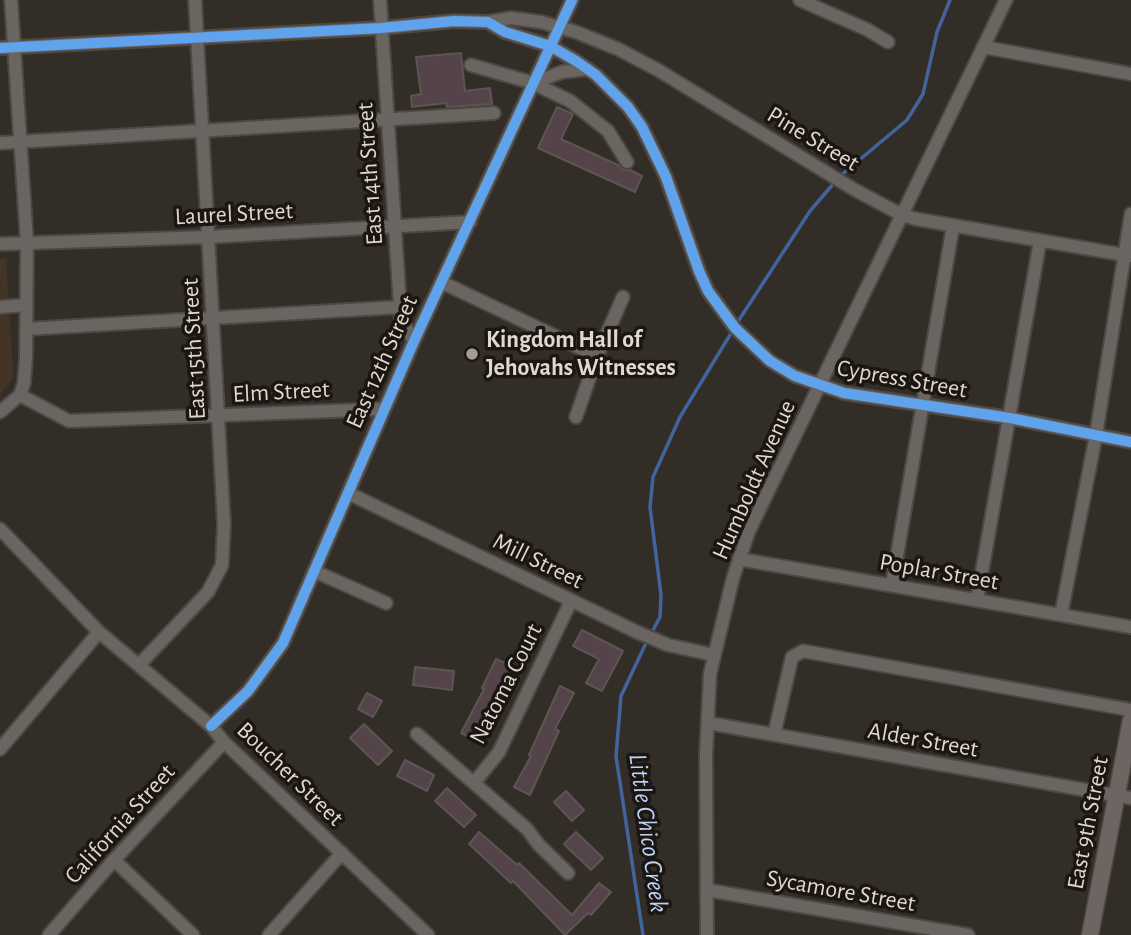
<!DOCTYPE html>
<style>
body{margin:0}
canvas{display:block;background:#332d27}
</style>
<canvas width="1131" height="935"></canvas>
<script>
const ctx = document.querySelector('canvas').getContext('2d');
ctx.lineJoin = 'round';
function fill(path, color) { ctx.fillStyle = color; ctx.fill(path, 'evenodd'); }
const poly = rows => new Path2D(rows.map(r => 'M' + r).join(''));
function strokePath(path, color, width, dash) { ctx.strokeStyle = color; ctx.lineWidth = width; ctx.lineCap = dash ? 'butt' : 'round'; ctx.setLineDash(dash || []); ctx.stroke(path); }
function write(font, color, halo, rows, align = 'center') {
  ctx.font = font + ' "Alegreya Sans",sans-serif'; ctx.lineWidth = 7; ctx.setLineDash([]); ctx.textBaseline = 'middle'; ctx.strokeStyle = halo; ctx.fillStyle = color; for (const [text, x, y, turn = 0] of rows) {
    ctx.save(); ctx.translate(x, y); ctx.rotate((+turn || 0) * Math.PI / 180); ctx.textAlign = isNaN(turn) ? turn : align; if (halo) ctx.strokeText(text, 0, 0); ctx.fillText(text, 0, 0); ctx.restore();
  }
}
fill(poly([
 [0,258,6,258,13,371,12,379,0,395]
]), '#433425');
strokePath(poly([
 [839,177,907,120,923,94,937,32,950,0],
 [737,323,810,211,834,183],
 [651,634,660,617,661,595,650,507,653,477,680,417,733,330],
 [643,935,616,756,621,696,647,641]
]), '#42649d', 3.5);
const building = poly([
 [461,53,465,91,490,88,492,104,447,107,446,103,412,107,411,96,421,94,416,57,461,53],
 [557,107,573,114,561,139,618,165,623,170,630,170,642,176,635,192,538,148,557,107],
 [582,630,623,651,602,691,586,683,599,659,573,646,582,630],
 [496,659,512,666,476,741,461,733,484,689,482,688,496,659],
 [415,667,454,671,452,690,413,685,415,667],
 [560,686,574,693,555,729,559,731,530,795,514,787,531,756,529,755,560,686],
 [367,693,382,701,373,717,358,709,367,693],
 [364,724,392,751,378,765,350,738,364,724],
 [405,760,434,775,427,791,397,776,405,760],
 [447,788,476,815,464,827,435,801,447,788],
 [566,791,584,810,572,821,554,802,566,791],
 [479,832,517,865,519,863,572,915,599,883,611,892,591,915,588,913,565,935,513,881,511,883,469,844,479,832],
 [576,832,603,858,591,870,564,844,576,832]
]);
fill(building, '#544449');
strokePath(building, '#5b5554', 2);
const minor = poly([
 [380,0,401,320,414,341],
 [800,0,868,30,888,42],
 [488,22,511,18,541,22,576,32,618,49,658,70,855,190,902,215,916,219,1131,256],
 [983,47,1131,74],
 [0,48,381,28,454,21,488,22,505,32,550,46,576,61,596,75,628,107,642,127,666,177,699,271,708,291,735,328,770,361,795,376,844,393,1010,418,1131,442],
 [471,65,533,83,570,101,608,131,627,162],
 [533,83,562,72,588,69],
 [0,143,494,113],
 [0,244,209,237,470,222],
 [441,282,597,356],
 [0,307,26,305],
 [26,329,400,307],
 [20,395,69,421,384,409],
 [0,412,20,395,24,383,26,357,27,243,11,0],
 [576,417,597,356,623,297],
 [348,493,637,632,668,645,714,655],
 [0,529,99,632,211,726,224,742,428,935],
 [739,559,1131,627],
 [314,571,386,603],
 [892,585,953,226],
 [977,600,1040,241],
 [1061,615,1096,435,1131,214],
 [139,665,208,592,222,565,224,524,195,0],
 [708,723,1131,798],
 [211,726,248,691,283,643,414,341,572,0],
 [417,734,527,829,539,845,568,873],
 [774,735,792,657,803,651,1131,710],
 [0,749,99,632],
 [474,783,499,752,571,601],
 [114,860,193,935],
 [707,890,968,935],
 [49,935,114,860,224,742],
 [269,935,342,853],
 [707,935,706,755,710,674,733,578,749,531,1006,0]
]);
const major = poly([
 [1090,935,1131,720]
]);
strokePath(minor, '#4d4843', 16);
strokePath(major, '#4d4843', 19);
strokePath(minor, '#6a6561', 12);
strokePath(major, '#6e6563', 16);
strokePath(poly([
 [0,48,381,28,454,21,488,22,505,32,550,46,576,61,596,75,628,107,642,127,666,177,699,271,708,291,735,328,770,361,795,376,844,393,1010,418,1131,442],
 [211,726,248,691,283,643,414,341,572,0]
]), '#60a3ed', 10);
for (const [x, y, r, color] of [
 [472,354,7,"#a39c95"]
]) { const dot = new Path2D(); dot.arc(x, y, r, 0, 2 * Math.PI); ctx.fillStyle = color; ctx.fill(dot); strokePath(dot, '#1b1611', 2.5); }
write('24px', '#dfd7d0', '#1b1611', [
 ["Pine Street",813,139,31],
 ["East 14th Street",370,174,-94],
 ["Laurel Street",234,214,-3],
 ["East 15th Street",194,349,-93],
 ["East 12th Street",382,362,-66],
 ["Cypress Street",902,379,10],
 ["Elm Street",281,392,-3],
 ["Humboldt Avenue",754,480,-66],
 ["Mill Street",538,561,26],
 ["Poplar Street",939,572,10],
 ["Natoma Court",506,684,-63],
 ["Alder Street",923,740,10],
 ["Boucher Street",290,774,44],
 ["East 9th Street",1088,823,-79],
 ["California Street",120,824,-48],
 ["Sycamore Street",841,891,10]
]);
write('bold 24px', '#dfd7d0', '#1b1611', [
 ["Kingdom Hall of",486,340],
 ["Jehovahs Witnesses",486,368]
], 'left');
write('italic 26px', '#bdd3f7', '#1b1611', [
 ["Little Chico Creek",648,833,82]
]);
</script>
